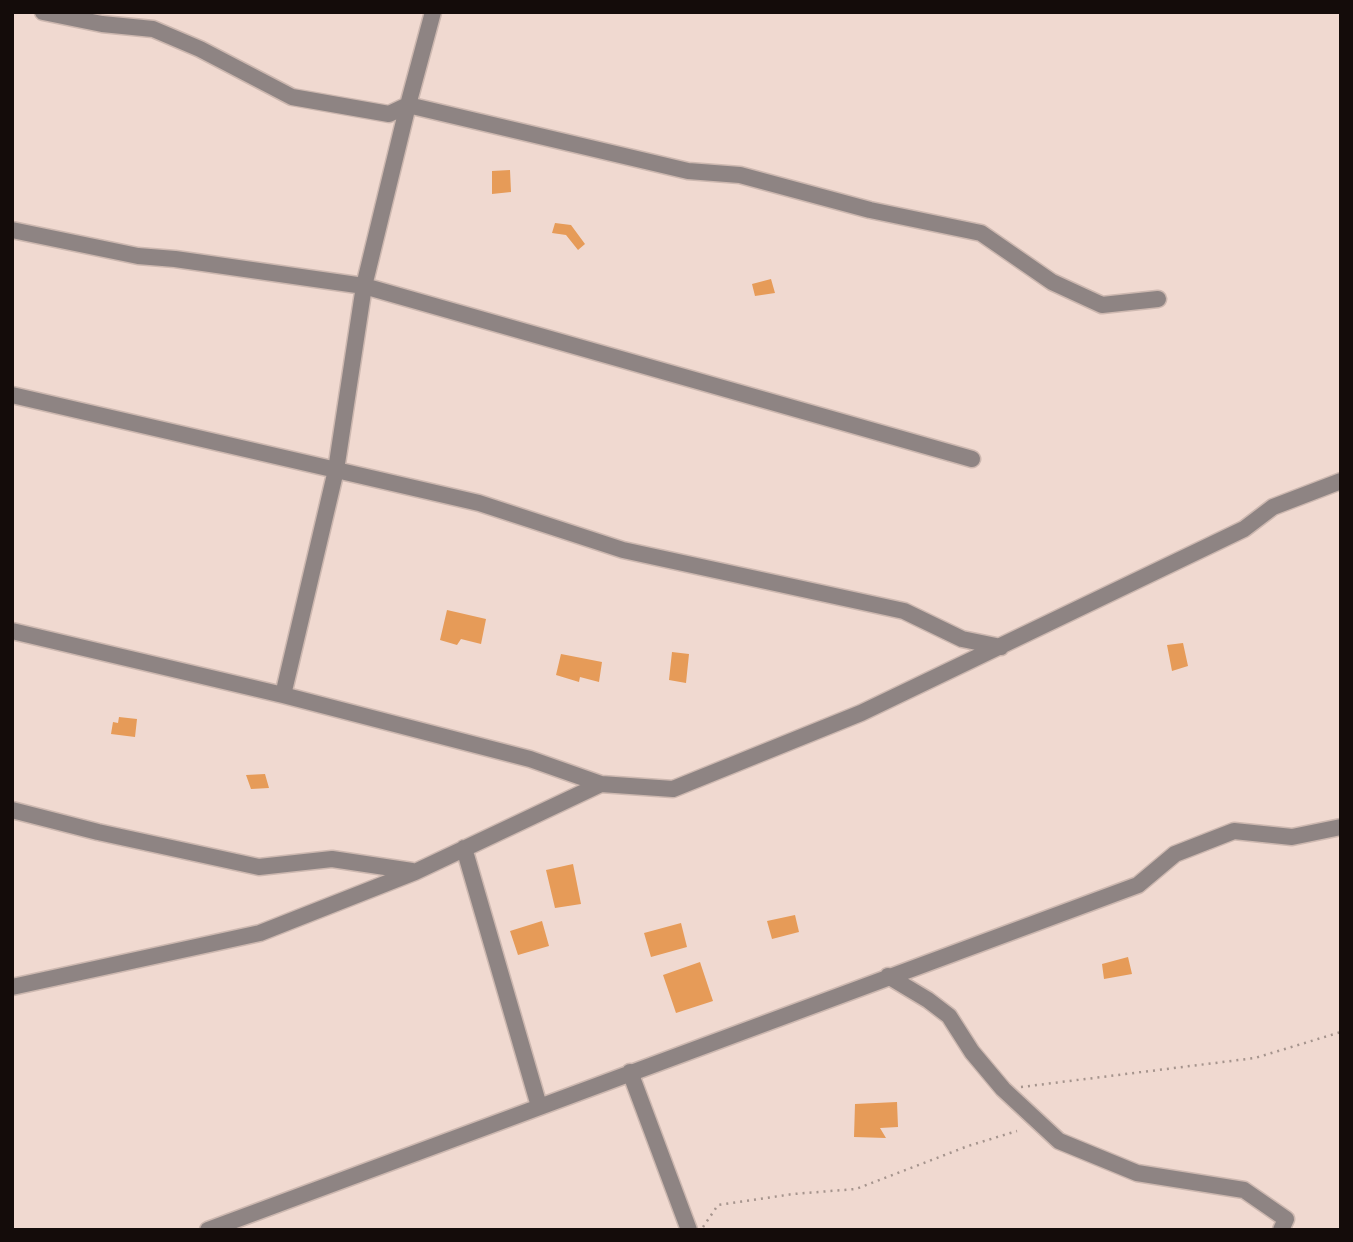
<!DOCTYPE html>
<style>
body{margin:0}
#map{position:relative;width:1353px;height:1242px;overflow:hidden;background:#f0d9d0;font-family:"Asap Condensed",sans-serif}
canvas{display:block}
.frame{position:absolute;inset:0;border:14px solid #140c0a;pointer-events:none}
</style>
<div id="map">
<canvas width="1353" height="1242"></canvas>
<div class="frame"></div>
</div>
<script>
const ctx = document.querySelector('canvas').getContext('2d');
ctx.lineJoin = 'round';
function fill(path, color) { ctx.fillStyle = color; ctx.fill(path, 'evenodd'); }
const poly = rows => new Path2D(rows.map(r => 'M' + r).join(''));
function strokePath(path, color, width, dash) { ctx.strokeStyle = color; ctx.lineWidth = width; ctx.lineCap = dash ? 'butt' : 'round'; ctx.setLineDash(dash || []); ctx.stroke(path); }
fill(poly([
 [510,170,511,192,492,194,492,171],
 [555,223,571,225,585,244,578,250,566,235,552,233],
 [771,279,775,293,755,296,752,284],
 [447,610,486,619,481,644,461,639,457,645,440,640],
 [1183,643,1188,666,1172,671,1167,645],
 [672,652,689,654,686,683,669,680],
 [561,654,602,662,599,682,580,677,579,682,556,675],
 [119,717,137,719,135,737,111,734,113,722,118,723],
 [265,774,269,788,251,789,246,775],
 [573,864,581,904,555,908,546,870],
 [795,915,799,932,772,939,767,921],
 [542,921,549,946,518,955,510,931],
 [681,923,687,947,651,957,644,933],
 [1128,957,1132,974,1104,979,1102,964],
 [700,962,713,1001,676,1013,663,975],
 [897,1102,898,1127,880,1128,886,1138,854,1137,855,1104]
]), '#e69b58');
const minor = poly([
 [43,12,102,24,153,29,200,49,292,97,389,114,408,105,688,171,740,175,870,210,981,233,1052,282,1102,305,1158,299],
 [12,230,138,256,175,259,364,286,972,459],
 [12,395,479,503,623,550,904,611,962,639,1001,647],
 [12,631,283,695,530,759,601,784],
 [283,695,336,470,364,286,408,105,433,12],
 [12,810,98,832,259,867,332,859,412,871],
 [464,848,539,1106],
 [888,976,928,1000,949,1016,972,1052,1003,1089,1059,1141,1137,1173,1244,1190,1286,1219,1281,1230],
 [12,987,260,933,415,872,601,784,673,789,861,713,1244,529,1273,507,1341,481],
 [630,1072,689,1230],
 [208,1230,1138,885,1175,854,1234,831,1292,837,1341,827]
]);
strokePath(minor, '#cdb8b0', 19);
strokePath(poly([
 [1021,1087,1255,1058,1341,1032],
 [703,1227,718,1205,793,1194,856,1189,968,1146,1017,1131]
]), '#a5948d', 2.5, [2, 5]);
strokePath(minor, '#8e8483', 16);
</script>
